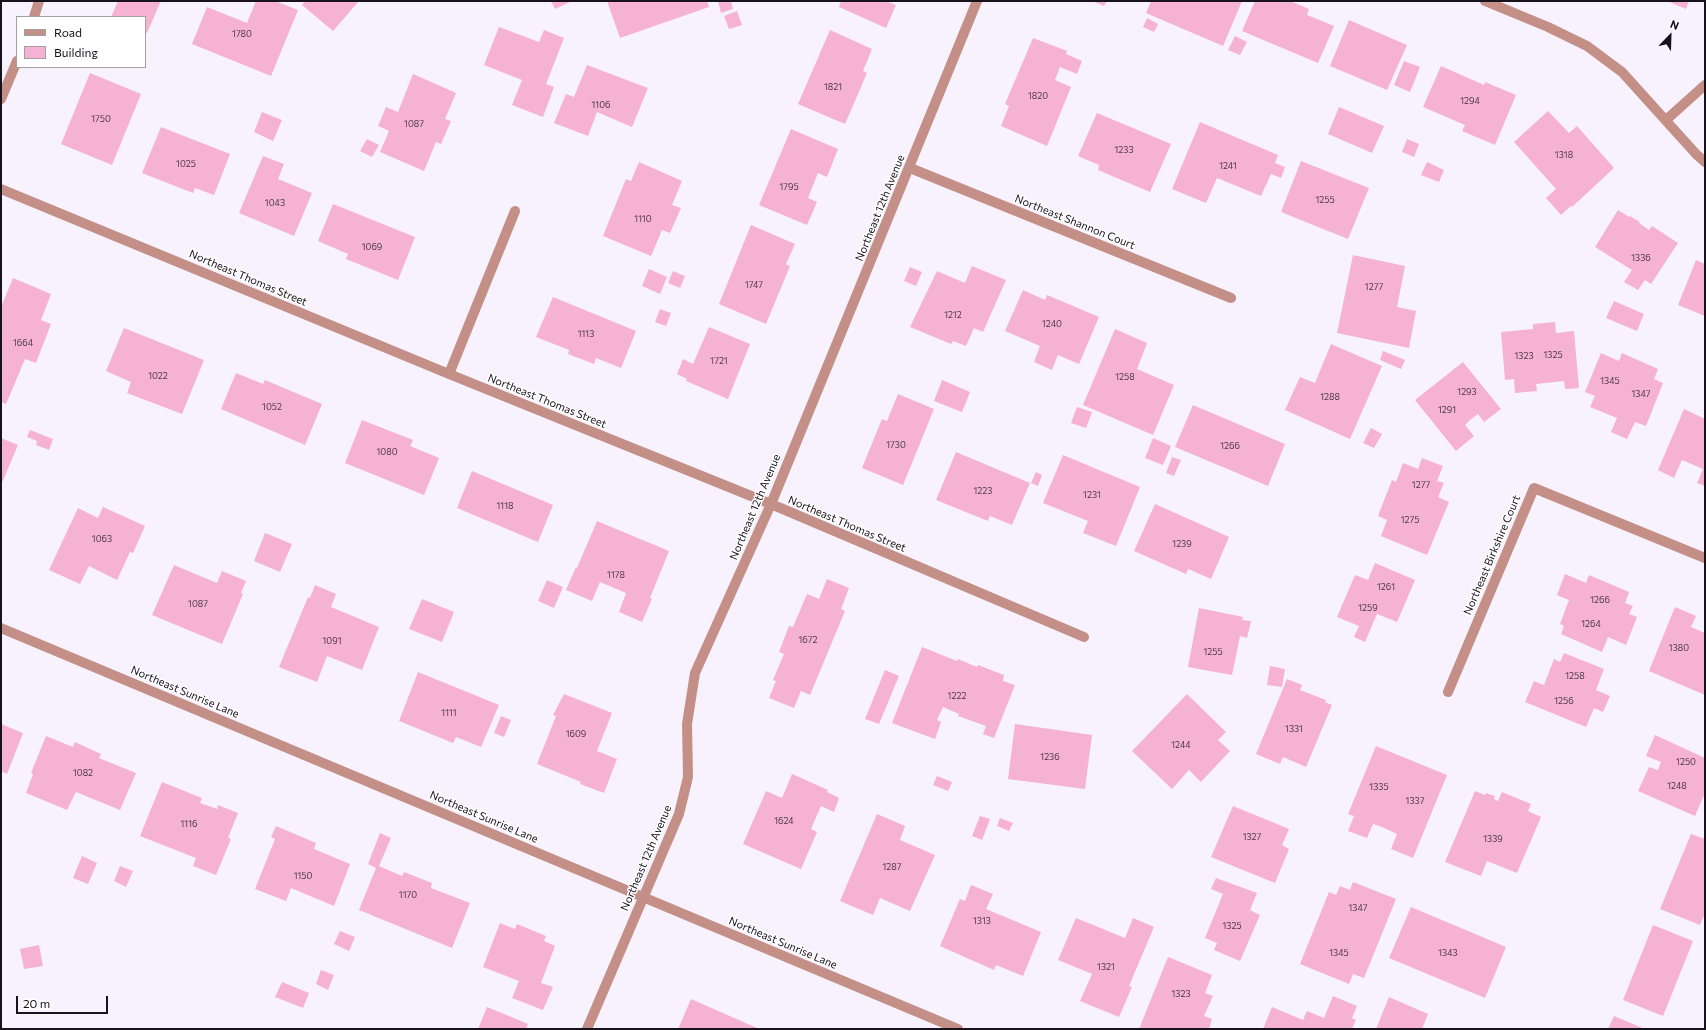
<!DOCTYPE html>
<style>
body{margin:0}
#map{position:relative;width:1706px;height:1030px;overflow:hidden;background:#f8f2fe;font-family:Commissioner,sans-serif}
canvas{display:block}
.frame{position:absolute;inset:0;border:2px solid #17121c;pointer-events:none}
.legend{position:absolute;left:16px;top:16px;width:130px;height:52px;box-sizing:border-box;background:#fff;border:1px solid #a2a0a4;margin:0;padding:5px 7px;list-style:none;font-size:12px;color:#17121c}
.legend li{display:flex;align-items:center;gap:8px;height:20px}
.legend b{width:20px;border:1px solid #a2a0a4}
.north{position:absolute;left:1650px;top:16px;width:40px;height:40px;-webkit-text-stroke:3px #fff;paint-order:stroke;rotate:23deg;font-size:11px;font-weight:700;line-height:16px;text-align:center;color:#17121c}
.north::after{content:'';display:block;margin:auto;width:14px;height:18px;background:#17121c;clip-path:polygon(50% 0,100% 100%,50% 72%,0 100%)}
.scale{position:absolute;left:16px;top:996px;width:92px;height:18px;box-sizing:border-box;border:2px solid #17121c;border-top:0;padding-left:5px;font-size:12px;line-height:14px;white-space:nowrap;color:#17121c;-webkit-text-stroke:3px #fff;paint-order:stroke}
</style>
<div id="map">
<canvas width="1706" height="1030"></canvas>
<div class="frame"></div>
<ul class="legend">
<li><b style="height:5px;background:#c48f87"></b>Road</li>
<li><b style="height:11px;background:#f5b2d2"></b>Building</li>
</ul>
<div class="north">N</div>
<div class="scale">20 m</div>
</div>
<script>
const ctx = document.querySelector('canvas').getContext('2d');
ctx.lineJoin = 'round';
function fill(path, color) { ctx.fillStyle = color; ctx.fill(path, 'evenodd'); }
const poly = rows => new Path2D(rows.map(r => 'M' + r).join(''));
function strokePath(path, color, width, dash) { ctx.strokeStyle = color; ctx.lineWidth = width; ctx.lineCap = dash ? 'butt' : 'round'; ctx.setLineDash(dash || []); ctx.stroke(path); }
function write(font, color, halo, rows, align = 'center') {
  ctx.font = font + ' Commissioner,sans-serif'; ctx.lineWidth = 3; ctx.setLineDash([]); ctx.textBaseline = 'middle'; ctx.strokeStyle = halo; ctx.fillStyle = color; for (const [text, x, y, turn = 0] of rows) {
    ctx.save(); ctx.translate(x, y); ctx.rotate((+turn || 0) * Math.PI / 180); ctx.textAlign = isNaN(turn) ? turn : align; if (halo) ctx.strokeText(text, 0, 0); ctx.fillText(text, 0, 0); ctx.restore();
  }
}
fill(poly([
 [118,1,161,1,147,33,145,32,145,17,111,17],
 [256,1,275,1,298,10,271,76,192,44,207,7,247,23],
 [305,1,359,1,333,31,302,5],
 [551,1,572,1,555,9],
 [607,1,707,1,709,7,620,38],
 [718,1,731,1,733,9,721,13],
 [841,1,886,1,896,5,886,28,839,7],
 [1092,1,1107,1,1104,6],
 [1151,1,1242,1,1223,46,1146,13],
 [1255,1,1290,1,1309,9,1307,15,1334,26,1318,63,1242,31],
 [1667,1,1689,1,1686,9],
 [737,11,742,25,729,29,724,16],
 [1147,18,1158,24,1154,32,1143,27],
 [1349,20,1407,45,1387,90,1330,66],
 [499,27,539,42,544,30,564,38,546,84,554,87,543,117,512,105,522,80,484,65],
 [830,30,872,49,863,71,867,73,845,124,798,104],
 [1235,36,1247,42,1240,55,1228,50],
 [1033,38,1067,51,1066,54,1082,61,1077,74,1060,67,1055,80,1071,87,1047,146,1001,126,1009,106,1005,104],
 [1404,61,1420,67,1410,92,1394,85],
 [587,65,648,88,632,127,597,112,588,136,554,123,566,94,574,97],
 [1441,66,1484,85,1485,82,1516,95,1495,145,1462,131,1465,125,1423,107],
 [90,73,141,94,112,165,61,144],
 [413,74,456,93,445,119,451,121,441,144,436,142,424,171,380,152,389,131,378,126,386,107,398,112],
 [1339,107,1384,126,1372,153,1328,134],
 [1548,111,1569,133,1577,126,1614,168,1572,207,1571,206,1561,215,1546,198,1556,189,1514,142],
 [262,112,282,120,273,141,254,132],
 [1097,113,1171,144,1150,192,1098,170,1099,165,1078,156],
 [1200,122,1278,155,1275,163,1285,167,1281,178,1271,174,1261,196,1217,178,1206,203,1172,189],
 [161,127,230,154,214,195,195,188,193,193,142,173],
 [791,129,838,149,827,177,818,173,808,198,817,202,807,225,759,205],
 [367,139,379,145,372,157,360,151],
 [1407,139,1419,144,1414,157,1402,152],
 [263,156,284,164,278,179,312,193,294,236,239,213],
 [1301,161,1369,188,1348,239,1281,212],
 [639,162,682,181,672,205,681,208,670,233,662,230,651,256,603,236,626,179,631,181],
 [1427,162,1444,170,1439,182,1421,175],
 [333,204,415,237,398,280,346,259,348,254,318,241],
 [1618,210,1629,217,1630,216,1640,222,1639,223,1649,230,1652,226,1678,243,1651,284,1645,280,1638,290,1624,282,1632,270,1595,247],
 [751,225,795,244,786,264,790,266,766,324,719,304],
 [1353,255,1405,266,1397,307,1416,311,1409,348,1337,333],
 [1696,260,1705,264,1705,316,1678,305],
 [972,266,1006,280,983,332,974,328,966,346,953,341,951,344,910,327,937,271,965,283],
 [910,267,922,272,916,286,904,281],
 [649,269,667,277,660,294,642,286],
 [673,271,685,276,680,288,668,283],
 [13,278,51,294,41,320,51,324,36,363,25,359,6,404,1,402,1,307],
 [1023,290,1045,300,1047,295,1099,317,1079,364,1058,355,1052,370,1034,362,1040,346,1005,331],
 [553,297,636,331,621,368,596,358,594,364,568,354,569,350,536,337],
 [1614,301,1644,314,1637,331,1606,318],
 [660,309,671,313,666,326,655,322],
 [1555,322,1556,333,1574,331,1579,388,1565,389,1564,381,1536,384,1537,391,1515,393,1514,379,1505,380,1501,332,1533,329,1533,324],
 [709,327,750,344,728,399,686,381,687,379,677,374,683,359,693,364],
 [124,328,204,360,182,414,127,393,131,382,106,371],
 [1115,329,1147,343,1137,369,1174,385,1153,435,1083,405],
 [1331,344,1382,366,1350,439,1285,410,1300,377,1315,383],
 [1383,351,1405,360,1401,369,1380,360],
 [1601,353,1619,361,1622,353,1658,369,1654,379,1663,383,1646,426,1635,422,1627,439,1611,432,1617,418,1590,407,1595,396,1585,392],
 [1463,362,1501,409,1484,422,1478,414,1470,420,1465,425,1474,436,1456,451,1415,400],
 [236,373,263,384,265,380,322,404,305,445,221,409],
 [942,380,970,392,962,412,934,401],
 [898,394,934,409,903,485,862,468,882,419,887,421],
 [1193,405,1285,444,1268,486,1175,447],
 [1077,407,1092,412,1086,428,1071,423],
 [1684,409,1705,419,1705,486,1697,483,1703,469,1682,460,1674,478,1658,470],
 [362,420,413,440,410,446,439,458,424,495,345,463],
 [1371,428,1382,434,1374,448,1363,443],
 [30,430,53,439,49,450,36,445,37,441,27,437],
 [1,438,18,445,1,485],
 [1153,438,1171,446,1163,465,1145,458],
 [956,452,1030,483,1012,525,990,516,988,521,936,500],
 [1063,455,1140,487,1116,546,1083,533,1088,521,1043,503],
 [1172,457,1181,460,1174,476,1166,473],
 [1422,458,1443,466,1437,481,1444,483,1438,497,1449,502,1427,555,1381,536,1387,520,1378,516,1392,480,1396,482,1403,463,1418,469],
 [472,471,553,505,538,542,457,508],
 [1036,472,1042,475,1038,486,1031,483],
 [1155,504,1229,537,1211,579,1188,569,1186,574,1134,551],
 [103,507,145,526,133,553,130,552,117,580,89,566,80,584,49,570,78,508,98,518],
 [597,521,669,551,650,598,652,599,642,622,619,612,626,593,600,582,592,601,566,590,576,567,577,568],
 [265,533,292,544,280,572,254,561],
 [1375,563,1415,580,1397,622,1377,614,1365,642,1354,637,1359,626,1337,617,1355,575,1368,580],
 [174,565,217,583,222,571,246,581,241,593,243,594,222,644,152,615],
 [1565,574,1586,583,1589,575,1629,592,1625,603,1633,606,1629,614,1637,617,1626,645,1608,637,1602,652,1561,634,1564,626,1560,624,1569,600,1557,595],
 [827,579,849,588,841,609,845,611,810,695,801,691,794,708,769,698,776,681,773,680,784,654,779,652,789,626,793,627,807,594,819,599],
 [547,580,563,587,554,608,538,601],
 [315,585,336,594,331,607,379,627,362,670,327,656,317,682,279,667,308,597,310,598],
 [422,599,454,612,442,642,409,629],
 [1675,607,1696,616,1691,627,1705,633,1705,695,1649,671],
 [1199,608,1243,617,1242,620,1251,621,1247,638,1240,636,1232,675,1188,667],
 [922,647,957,661,958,659,977,667,978,665,1004,675,1003,681,1015,685,994,738,983,734,986,726,958,716,959,714,943,707,937,720,941,722,935,739,892,723],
 [1564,653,1604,669,1596,690,1610,696,1603,712,1594,708,1586,727,1525,702,1534,681,1544,685,1554,659,1560,662],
 [1270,666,1285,669,1282,687,1267,685],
 [885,670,899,676,879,724,865,719],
 [418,672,499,705,481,747,456,737,453,743,399,721],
 [1287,679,1302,685,1300,690,1326,700,1325,702,1332,705,1306,767,1283,757,1280,764,1256,754],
 [564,694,612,713,597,751,617,759,604,793,580,784,581,782,537,764,556,716,553,715],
 [1187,694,1226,732,1218,740,1230,751,1201,782,1189,770,1172,789,1132,751],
 [501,716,511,720,504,737,494,733],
 [1,724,23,733,7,774,1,771],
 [1015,724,1092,735,1085,789,1008,779],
 [1655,735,1705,758,1705,793,1695,816,1638,791,1649,767,1658,770,1661,762,1646,756],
 [46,736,73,747,75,742,101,754,99,758,136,773,120,810,76,792,67,810,26,793,33,774,31,773],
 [1376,746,1447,775,1413,858,1391,849,1397,834,1382,827,1373,824,1367,838,1348,831,1354,816,1348,814],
 [792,774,828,790,827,792,839,798,834,812,821,806,811,829,817,832,801,869,743,844,766,791,782,798],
 [937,776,952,782,948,791,933,785],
 [162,782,202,798,200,803,217,809,218,805,238,813,228,838,231,839,216,875,193,866,196,858,140,836],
 [1475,791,1485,795,1486,793,1495,796,1494,799,1498,801,1502,792,1531,804,1528,811,1541,817,1517,873,1487,861,1481,876,1445,862],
 [1233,806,1289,829,1282,845,1289,849,1275,883,1211,857],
 [877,814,905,826,900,840,935,855,910,911,880,898,873,915,840,901],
 [980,816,990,819,982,840,972,836],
 [1000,818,1013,823,1009,831,997,826],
 [276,826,316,843,314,849,350,864,334,906,291,888,286,901,255,889,275,839,271,837],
 [380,833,391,838,379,866,402,876,404,872,432,883,431,888,470,903,452,948,359,910,376,868,368,864],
 [1691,834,1705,839,1705,913,1700,925,1660,909],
 [82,856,97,863,88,884,73,878],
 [120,866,133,871,126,887,114,881],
 [1216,878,1257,893,1250,910,1260,915,1240,961,1214,950,1217,943,1205,938,1223,894,1211,889],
 [1353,882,1396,899,1364,978,1353,974,1349,984,1300,964,1329,892,1336,895,1340,886,1350,890],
 [971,885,993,894,986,909,1041,932,1023,976,996,965,994,970,940,946,960,899,965,901],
 [1411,907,1506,947,1485,998,1389,958],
 [1076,918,1125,938,1133,918,1154,927,1129,986,1132,987,1119,1017,1080,1001,1092,974,1058,960],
 [500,923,515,929,517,924,546,936,544,941,555,946,541,983,553,987,543,1010,512,998,519,981,483,967],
 [1653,925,1693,941,1663,1016,1623,1000],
 [340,931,355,937,349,951,334,944],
 [39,945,43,966,24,969,20,949],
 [1168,957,1212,975,1205,993,1213,996,1204,1016,1212,1019,1209,1029,1139,1029],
 [321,970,334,975,328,990,316,984],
 [282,982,309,993,303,1008,275,997],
 [1333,996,1357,1006,1352,1018,1356,1020,1352,1029,1263,1029,1272,1007,1303,1020,1307,1011,1324,1018],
 [1389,997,1428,1014,1422,1029,1376,1029],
 [691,999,757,1028,756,1029,678,1029],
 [487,1007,528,1024,526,1029,478,1029],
 [1614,1016,1645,1029,1608,1029]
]), '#f5b2d2');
strokePath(poly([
 [1485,1,1548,27,1587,46,1622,72,1696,154,1705,162],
 [34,17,39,1],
 [1,99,17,61],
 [1666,120,1705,85],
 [910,168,1231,298],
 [1,189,449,374,771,504,1084,637],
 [449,374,515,211],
 [1,628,958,1029],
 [1448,692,1534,488,1705,558],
 [587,1029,679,814,688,777,687,724,695,673,771,504,977,1]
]), '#c48f87', 10);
write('9px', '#4e3a4a', null, [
 ["1780",242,34],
 ["1821",833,87],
 ["1820",1038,96],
 ["1294",1470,101],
 ["1106",601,105],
 ["1750",101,119],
 ["1087",414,124],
 ["1233",1124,150],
 ["1318",1564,155],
 ["1025",186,164],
 ["1241",1228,166],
 ["1795",789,187],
 ["1255",1325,200],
 ["1043",275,203],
 ["1110",643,219],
 ["1069",372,247],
 ["1336",1641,258],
 ["1747",754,285],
 ["1277",1374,287],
 ["1212",953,315],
 ["1240",1052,324],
 ["1113",586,334],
 ["1664",23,343],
 ["1325",1553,355],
 ["1323",1524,356],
 ["1721",719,361],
 ["1022",158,376],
 ["1258",1125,377],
 ["1345",1610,381],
 ["1293",1467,392],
 ["1347",1641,394],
 ["1288",1330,397],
 ["1052",272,407],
 ["1291",1447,410],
 ["1730",896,445],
 ["1266",1230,446],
 ["1080",387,452],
 ["1277",1421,485],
 ["1223",983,491],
 ["1231",1092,495],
 ["1118",505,506],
 ["1275",1410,520],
 ["1063",102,539],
 ["1239",1182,544],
 ["1178",616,575],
 ["1261",1386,587],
 ["1266",1600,600],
 ["1087",198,604],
 ["1259",1368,608],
 ["1264",1591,624],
 ["1672",808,640],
 ["1091",332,641],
 ["1380",1679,648],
 ["1255",1213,652],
 ["1258",1575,676],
 ["1222",957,696],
 ["1256",1564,701],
 ["1111",449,713],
 ["1331",1294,729],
 ["1609",576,734],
 ["1244",1181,745],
 ["1236",1050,757],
 ["1250",1686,762],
 ["1082",83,773],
 ["1248",1677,786],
 ["1335",1379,787],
 ["1337",1415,801],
 ["1624",784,821],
 ["1116",189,824],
 ["1327",1252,837],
 ["1339",1493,839],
 ["1287",892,867],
 ["1150",303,876],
 ["1170",408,895],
 ["1347",1358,908],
 ["1313",982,921],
 ["1325",1232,926],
 ["1345",1339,953],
 ["1343",1448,953],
 ["1321",1106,967],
 ["1323",1181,994]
]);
write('11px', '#17121c', '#fff', [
 ["Northeast 12th Avenue",880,208,-68],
 ["Northeast Shannon Court",1075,222,22],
 ["Northeast Thomas Street",248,278,23],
 ["Northeast Thomas Street",547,401,22],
 ["Northeast 12th Avenue",755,507,-67],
 ["Northeast Thomas Street",847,524,23],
 ["Northeast Birkshire Court",1492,555,-67],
 ["Northeast Sunrise Lane",185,692,23],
 ["Northeast Sunrise Lane",484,817,23],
 ["Northeast 12th Avenue",646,858,-67],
 ["Northeast Sunrise Lane",783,943,23]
]);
</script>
